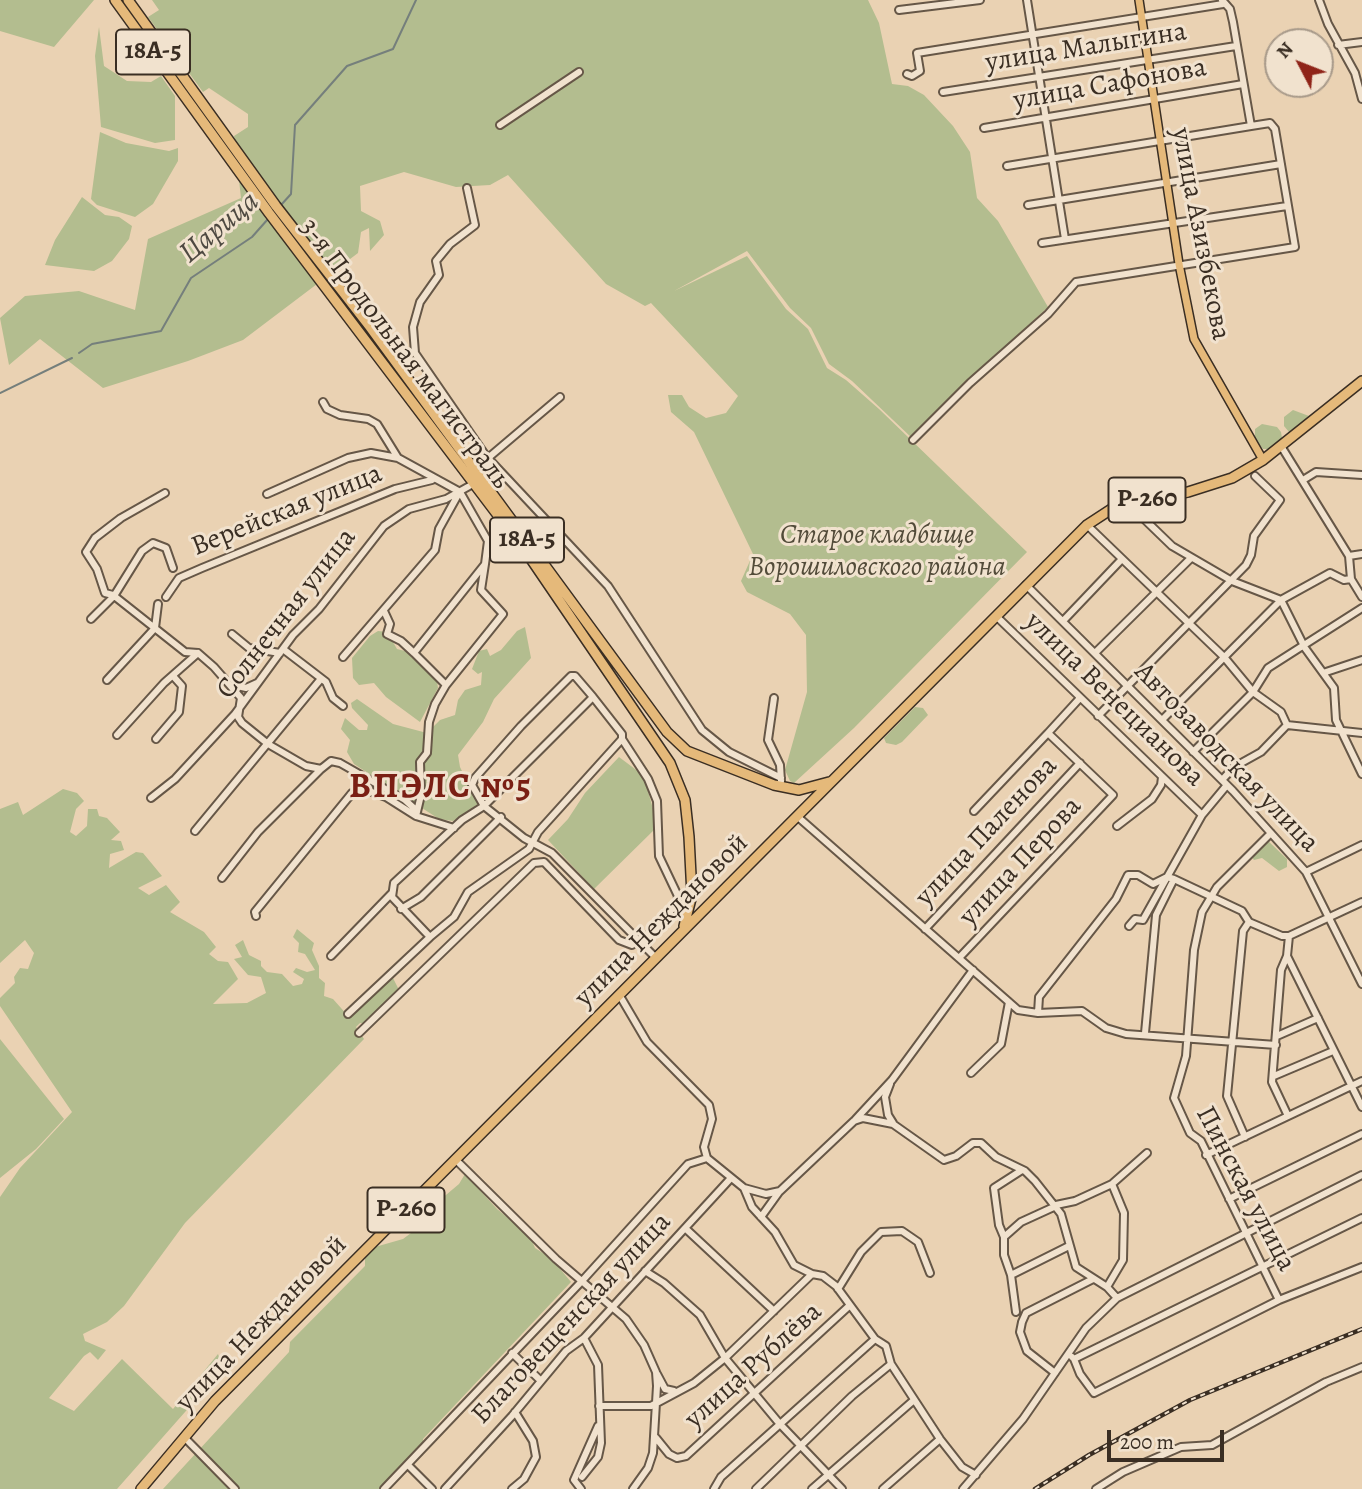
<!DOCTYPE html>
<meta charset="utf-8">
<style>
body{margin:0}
#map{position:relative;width:1362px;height:1489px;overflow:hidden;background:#ead2b3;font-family:Alegreya,serif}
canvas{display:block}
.north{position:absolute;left:1264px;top:28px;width:70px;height:70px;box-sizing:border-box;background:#f1e2ce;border:2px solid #a89a8a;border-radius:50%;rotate:312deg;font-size:19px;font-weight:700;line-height:28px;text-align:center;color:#3a2e23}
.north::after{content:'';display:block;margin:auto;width:24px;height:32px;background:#8f2418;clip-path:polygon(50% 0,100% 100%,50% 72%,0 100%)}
.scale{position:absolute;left:1107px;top:1430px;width:117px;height:32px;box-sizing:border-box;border:4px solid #3a2e23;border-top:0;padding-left:9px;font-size:21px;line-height:24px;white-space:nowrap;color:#3a2e23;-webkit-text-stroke:5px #f1e2ce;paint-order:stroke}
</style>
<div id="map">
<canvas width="1362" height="1489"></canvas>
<div class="north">N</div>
<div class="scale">200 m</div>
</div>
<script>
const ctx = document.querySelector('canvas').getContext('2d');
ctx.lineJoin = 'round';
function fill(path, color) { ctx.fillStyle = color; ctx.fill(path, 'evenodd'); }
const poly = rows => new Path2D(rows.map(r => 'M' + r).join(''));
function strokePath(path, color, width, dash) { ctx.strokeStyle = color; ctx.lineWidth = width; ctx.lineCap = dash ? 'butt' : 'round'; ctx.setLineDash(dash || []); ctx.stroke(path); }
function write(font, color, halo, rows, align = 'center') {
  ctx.font = font + ' Alegreya,serif'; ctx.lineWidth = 6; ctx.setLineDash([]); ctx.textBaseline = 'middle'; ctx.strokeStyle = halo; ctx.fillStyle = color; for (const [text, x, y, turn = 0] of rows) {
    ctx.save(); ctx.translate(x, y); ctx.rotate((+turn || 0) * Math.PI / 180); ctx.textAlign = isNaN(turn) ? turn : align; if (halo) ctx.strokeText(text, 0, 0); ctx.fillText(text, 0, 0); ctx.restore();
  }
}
fill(poly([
 [0,0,94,0,54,47,0,31],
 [152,0,868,0,879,23,892,84,908,86,924,95,953,126,970,152,977,198,998,221,1048,307,967,382,913,439,852,381,829,364,811,328,790,308,747,251,674,291,747,256,786,309,808,329,827,368,846,380,879,409,1027,552,854,728,794,783,790,781,785,770,807,692,806,635,790,614,747,592,741,581,753,554,694,432,671,412,668,395,682,395,689,407,706,418,726,413,738,396,651,303,645,306,606,284,508,175,490,185,456,187,404,172,360,186,361,211,380,221,384,235,370,251,369,228,361,232,358,253,243,340,188,361,103,388,40,339,9,365,0,318,25,296,79,291,135,310,148,239,241,198,234,136,248,127,248,114,209,88,203,92,148,17,159,10],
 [99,27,104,66,127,81,151,82,161,76,175,96,175,140,155,143,101,127,95,56],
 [100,132,126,143,169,151,178,148,178,161,153,204,135,217,97,205,91,199],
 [82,197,105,215,119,217,132,226,129,239,112,261,94,271,45,265,55,240],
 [1293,410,1309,416,1289,432,1284,426,1284,417],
 [1262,424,1277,427,1281,432,1282,438,1269,449,1263,449,1255,439,1255,429],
 [525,627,531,658,494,699,483,722,458,755,460,767,478,804,453,821,439,819,354,764,347,752,350,740,341,729,345,718,359,730,367,730,368,725,352,708,351,703,357,699,393,724,427,733,440,720,455,715,458,700,465,690,481,685,482,672,478,674,472,669,479,651,487,649,490,656,501,650,517,631],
 [378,631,387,632,397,649,405,651,437,681,438,688,420,722,386,697,374,683,359,685,353,678,352,658,370,636],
 [915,707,923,708,928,715,902,742,896,745,886,743,884,738],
 [619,757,639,772,646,784,657,823,656,828,594,889,548,840,568,819,585,793],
 [63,789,77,793,84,801,76,809,70,832,76,836,87,826,88,809,97,809,99,816,107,818,120,832,111,840,121,841,124,850,110,854,109,868,136,852,143,853,162,876,138,888,149,895,166,885,180,902,170,912,204,932,216,947,209,954,218,961,228,962,238,979,213,1004,247,1003,266,993,261,977,248,975,234,959,242,957,235,945,243,940,249,955,261,961,261,966,267,972,282,974,293,986,302,984,304,979,293,972,296,968,307,972,315,970,305,954,298,952,299,943,293,937,297,929,314,943,312,950,319,966,319,978,325,983,324,996,333,999,349,1017,400,966,403,969,393,978,399,990,394,999,368,1024,360,1023,356,1027,364,1039,185,1223,124,1306,107,1322,83,1334,85,1341,106,1350,98,1360,90,1352,84,1356,49,1398,74,1411,122,1359,173,1409,218,1354,223,1369,117,1489,0,1489,0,1197,20,1168,72,1112,0,1006,0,998,15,983,14,977,20,968,28,969,34,953,25,940,0,963,0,809,18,802,23,815],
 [1266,839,1287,859,1287,867,1279,871,1262,858,1254,860,1251,856],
 [0,1039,64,1119,36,1149,0,1178],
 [465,1174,497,1209,530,1236,535,1248,551,1258,571,1282,423,1439,424,1444,404,1468,379,1489,163,1489,289,1352,290,1342,365,1266,365,1257,375,1247,403,1239,415,1230,419,1218,424,1213,422,1207,430,1203,434,1205,459,1184]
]), '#b3bd8f');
strokePath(poly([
 [281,205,291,194,295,125,347,66,393,49,416,0],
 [79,353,92,344,161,331,191,278,252,237,268,219],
 [0,393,72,358]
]), '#757f7c', 2);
const minor = poly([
 [1027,0,1065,239],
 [1319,0,1328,24,1355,73,1362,99],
 [899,10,980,0],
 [1338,45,1362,42],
 [907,74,912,76,920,71,917,53,1223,4],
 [943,92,1236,46],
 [500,125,579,72],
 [984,128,1243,84],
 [1007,166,1251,126],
 [467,188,475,225,450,244,436,261,439,275,420,302,413,327,415,353,486,456,608,586,702,730,729,752,781,778],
 [1028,205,1281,164],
 [1042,243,1287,206],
 [323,402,327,409,340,415,368,419,377,424,398,458,460,492,488,541,485,564,414,653,446,685],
 [913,440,970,383,1048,314,1076,282,1295,247,1275,129,1270,123,1251,126,1233,22,1230,9,1222,0],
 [1281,446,1349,556,1351,579],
 [488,458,560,397],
 [1303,480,1316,472,1362,475],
 [486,484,490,460],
 [165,493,121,518,95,538,86,552,97,569,105,593,113,595,185,652,198,653,214,667,241,698,238,717,242,723,268,744,306,766,321,769,331,761,340,763,405,800,416,810,416,816,454,828],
 [267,494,348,458,371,453,398,458],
 [1134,502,1141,516,1172,546,1232,581,1281,600,1305,648,1334,688,1336,720,1362,774],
 [1087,525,1224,657,1253,692,1281,712,1287,725],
 [1349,556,1362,554],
 [1026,585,1233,791,1306,872,1362,984],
 [166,597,179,578,202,568,395,489,432,480],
 [384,611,390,624,387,634,401,641,414,653],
 [996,616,1202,815],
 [91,619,114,596,142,551,153,543,166,548,173,568],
 [1063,621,1122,559],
 [232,634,249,648,280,653],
 [283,649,326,682,333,698,343,706],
 [1095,653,1190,559],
 [343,657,435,550,439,529,459,493],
 [1323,673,1362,660],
 [107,680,155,628,158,604],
 [233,685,246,688,257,683],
 [774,698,768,740,780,765,781,781],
 [1098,716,1246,565,1251,555,1254,536,1280,500,1255,476],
 [1162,720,1281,600,1330,573,1344,580,1351,579,1362,597],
 [117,735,164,683,198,653],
 [156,739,179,712,182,686,173,676],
 [622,739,648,779,657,801,659,856,678,896,677,904,641,943],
 [1193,752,1253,692,1268,668,1362,608],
 [1222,780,1234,767,1261,752,1287,725,1362,733],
 [151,798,175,779,235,714,293,635,319,609,384,526,409,509,446,499,473,484],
 [974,811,1048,733],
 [798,817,1018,1010,1038,1013,1082,1011,1106,1028,1126,1034,1276,1045],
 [1117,826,1152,799,1161,785,1162,777],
 [195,831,320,680],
 [1271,833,1217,887,1202,912,1194,950,1186,1056,1174,1098,1190,1133,1201,1141,1279,1300],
 [1306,872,1362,845],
 [222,878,258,832,321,769],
 [401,909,421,897,501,817],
 [256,916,255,912,352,793,360,789,369,791,386,797,416,816,421,795,420,762,427,753,429,722,435,704,446,685,503,614,481,590,485,564],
 [1129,926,1135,919,1143,920,1202,815,1227,785],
 [925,929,1080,763],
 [1289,936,1287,956,1362,1107],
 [430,937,454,917,468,892,529,849,538,832,622,739,622,734,593,697,575,676,571,676,521,726,475,778,472,785,484,806,593,697],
 [331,956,392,893],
 [1287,956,1281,970,1272,1082,1288,1116],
 [959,958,1113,795,1048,733,1080,698],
 [620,996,647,1042,709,1105,712,1119,704,1147,707,1158],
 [1038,1013,1039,997,1116,899,1128,875,1138,875,1153,884,1167,877,1174,879,1242,911,1249,922,1282,936,1289,936,1362,902],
 [348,1014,430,937,392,897,394,883,462,820,484,806,524,838,552,853,656,958],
 [359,1033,534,863,544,862,619,940,632,945],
 [1145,1033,1156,915,1174,879],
 [1277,1036,1318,1018],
 [971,1073,1001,1044,1009,1002],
 [1274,1076,1333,1051],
 [890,1084,885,1097,888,1115,893,1123],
 [855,1120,892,1080,973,970],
 [1245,1137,1227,1096,1243,931,1249,922],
 [1206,1155,1362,1081],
 [456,1160,556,1259,626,1319,644,1345,656,1372,657,1386,653,1453,648,1468,633,1489],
 [744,1188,766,1194,780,1191,854,1121,863,1118,893,1124,944,1160,956,1156,973,1143,981,1143,996,1157,1025,1171,1035,1181,1061,1214,1076,1267,1107,1287,1117,1298],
 [1229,1199,1362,1134],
 [1056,1205,1075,1201,1112,1184,1147,1153],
 [761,1217,779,1192],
 [685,1228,774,1311],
 [1004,1237,999,1225,994,1188,1022,1170],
 [645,1271,664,1283,700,1315,725,1358,779,1423,842,1489],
 [1011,1275,1004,1255,1004,1237,1021,1222,1056,1206],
 [1107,1287,1123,1260,1124,1213,1112,1184],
 [838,1289,861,1252,881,1232,902,1231,918,1242,930,1273],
 [1016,1312,1011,1275,1069,1246],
 [512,1353,541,1381],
 [1072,1357,1074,1359,1362,1218],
 [1074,1359,1080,1374,1094,1393,1279,1300,1362,1267],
 [1055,1373,1027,1351,1020,1332,1022,1322,1026,1313,1093,1279],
 [657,1374,665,1389,674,1391],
 [599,1406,651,1406,694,1383,725,1358,812,1274],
 [184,1437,235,1489],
 [656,1438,669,1454,677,1458,686,1456,849,1306],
 [409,1466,432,1489],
 [582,1477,598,1457,601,1443,598,1365,584,1338],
 [384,1489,582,1281,688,1164,707,1158,744,1188,752,1207,775,1232,794,1265,812,1274,823,1276,836,1286,875,1339,886,1346,891,1364,940,1439,962,1467,976,1475],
 [445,1489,512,1416,566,1351,584,1338,731,1178],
 [512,1489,524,1479,536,1457,533,1441,515,1412],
 [581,1489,574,1480,598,1426],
 [714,1489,721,1477,875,1339],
 [756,1489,852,1396,891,1364],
 [812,1489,914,1400],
 [883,1489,940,1439],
 [963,1489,1023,1419,1086,1328,1117,1298,1362,1175],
 [1096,1489,1123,1472,1181,1447,1212,1445,1326,1382,1362,1367]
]);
const major = poly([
 [1139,0,1179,264,1194,339,1263,460]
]);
const highway = poly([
 [115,0,269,213,531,559,670,763,685,800,689,837,692,895,684,926],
 [128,0,276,206,370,327,667,732,687,751,774,785,799,790,829,782],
 [141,1489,215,1401,1087,525,1113,508,1188,492,1232,478,1263,460,1362,381]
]);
strokePath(minor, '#665747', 10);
strokePath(major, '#3a2e23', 10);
strokePath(highway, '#3a2e23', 12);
strokePath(minor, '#f1e2ce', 6);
strokePath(major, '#e5b97a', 7);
strokePath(highway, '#e5b97a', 9);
const rail = poly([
 [1035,1489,1089,1455,1190,1400,1362,1329]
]);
strokePath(rail, '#3a2e23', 4.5);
strokePath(rail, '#f1e2ce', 2, [5]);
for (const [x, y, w] of [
 [153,52,74],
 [1147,500,77],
 [527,540,74],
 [406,1210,77]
]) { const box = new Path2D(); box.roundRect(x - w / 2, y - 22.5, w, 45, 5); ctx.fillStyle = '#f1e2ce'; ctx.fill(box); strokePath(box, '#3a2e23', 2); }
write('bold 26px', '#3a2e23', null, [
 ["18А-5",153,52],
 ["Р-260",1147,500],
 ["18А-5",527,540],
 ["Р-260",406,1210]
]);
write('28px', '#3a2e23', '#f1e2ce', [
 ["улица Малыгина",1086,48,-9],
 ["улица Сафонова",1110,85,-10],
 ["улица Азизбекова",1200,234,79],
 ["3-я Продольная магистраль",404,354,53],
 ["Верейская улица",287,511,-22],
 ["Солнечная улица",287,614,-52],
 ["улица Венецианова",1114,700,44],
 ["Автозаводская улица",1226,758,46],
 ["улица Паленова",987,832,-47],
 ["улица Перова",1021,862,-47],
 ["улица Неждановой",662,921,-45],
 ["Пинская улица",1245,1189,62],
 ["Благовещенская улица",572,1319,-47],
 ["улица Неждановой",262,1324,-46],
 ["улица Рублёва",754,1366,-42]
]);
write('italic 28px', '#524b39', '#f1e2ce', [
 ["Старое кладбище",877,536],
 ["Ворошиловского района",877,568]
]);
write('italic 30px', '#4e4941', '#f1e2ce', [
 ["Царица",220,228,-40]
]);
ctx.letterSpacing = '2px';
write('bold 35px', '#7a1f14', '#f1e2ce', [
 ["ВПЭЛС №5",441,788]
]);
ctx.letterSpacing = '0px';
</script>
